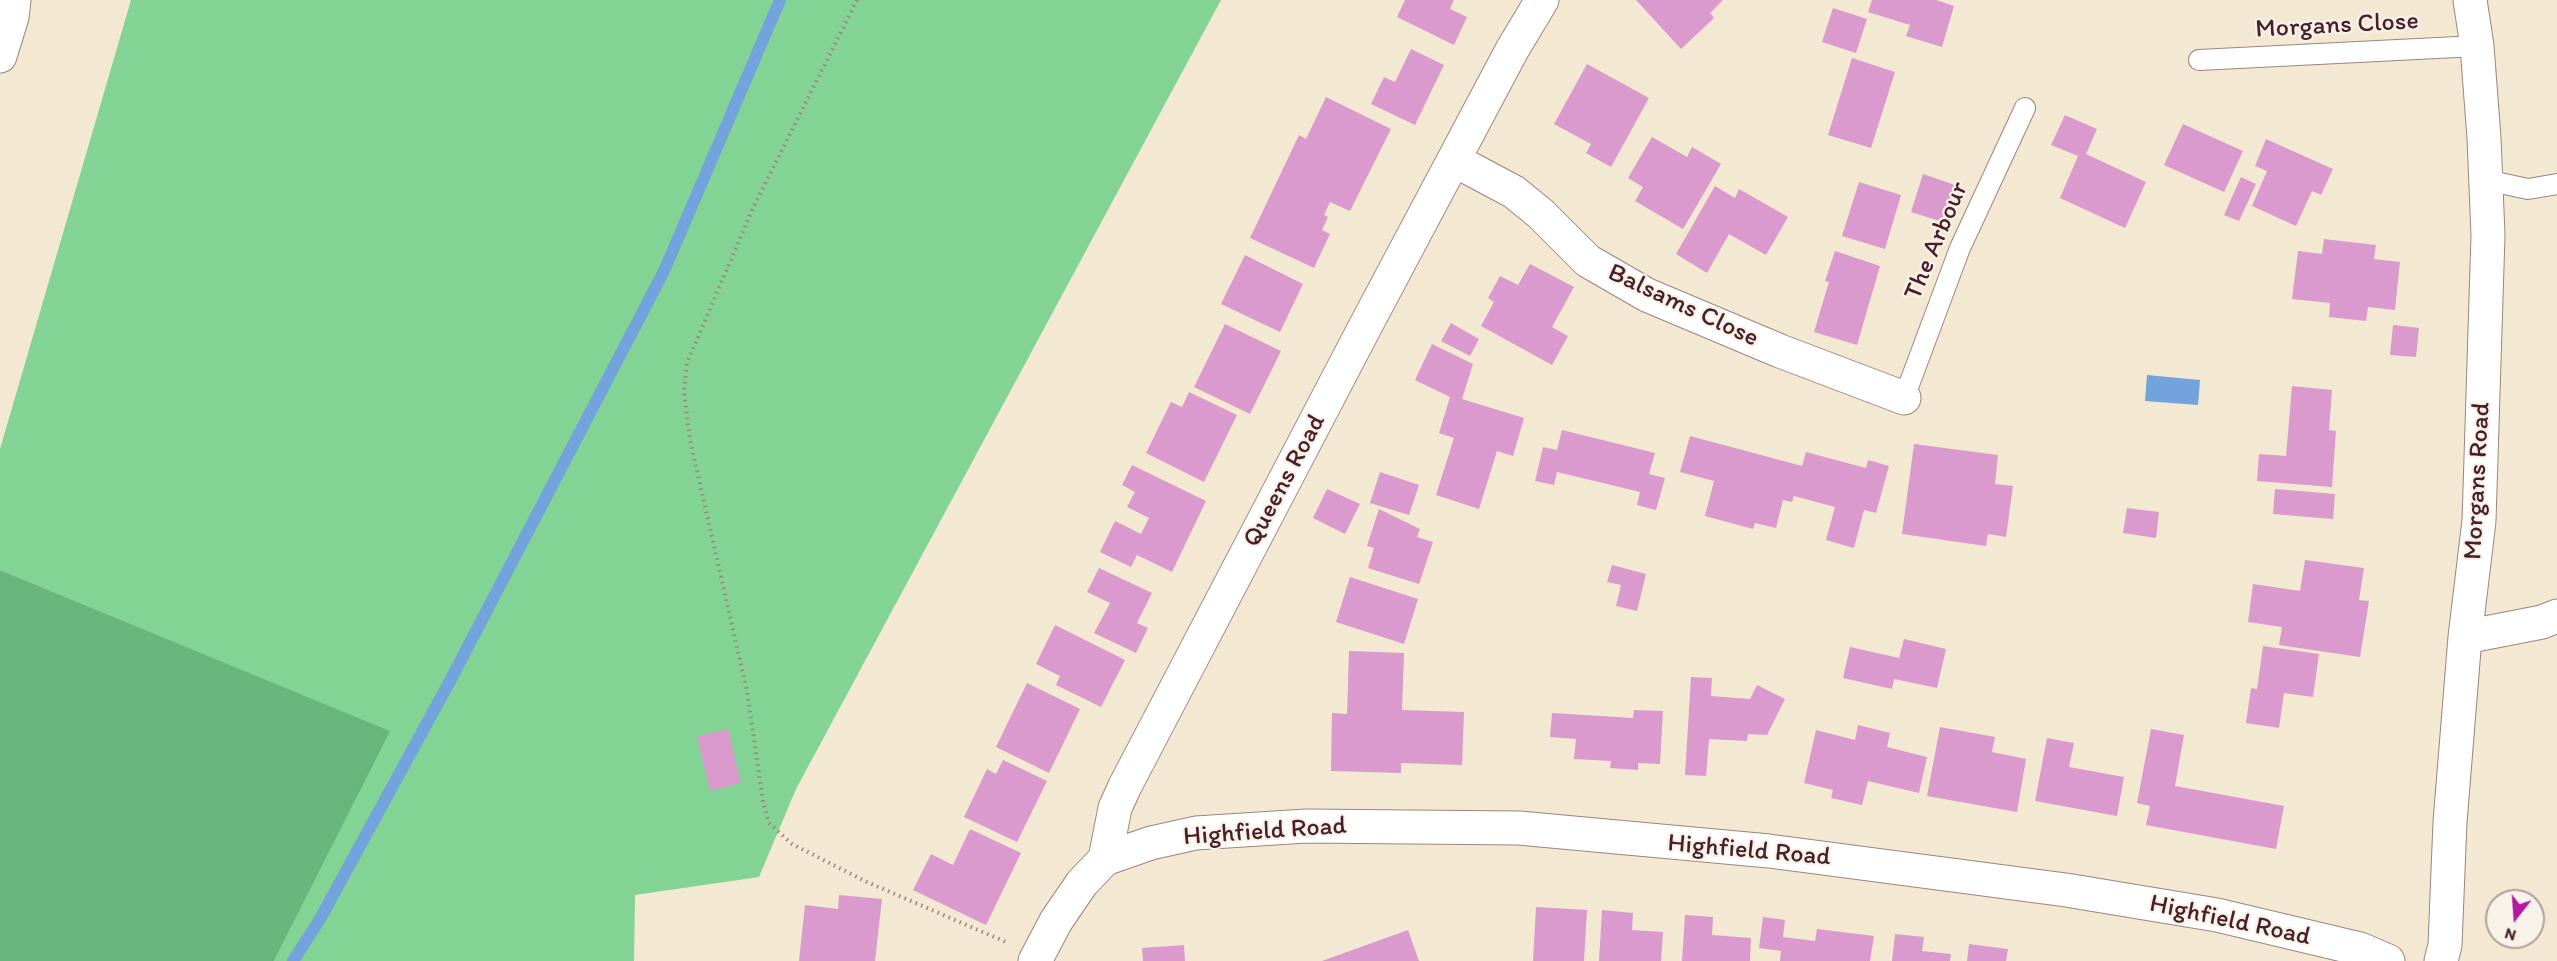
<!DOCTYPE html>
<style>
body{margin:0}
#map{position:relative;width:2557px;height:961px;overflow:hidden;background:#f3e8d1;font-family:Itim,sans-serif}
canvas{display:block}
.north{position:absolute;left:2485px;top:889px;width:60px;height:60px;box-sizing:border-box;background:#f7f3e8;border:2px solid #b29e9c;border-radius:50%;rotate:197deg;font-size:16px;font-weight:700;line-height:24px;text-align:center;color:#4a1f2b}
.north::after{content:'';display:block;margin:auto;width:21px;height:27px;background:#b5179e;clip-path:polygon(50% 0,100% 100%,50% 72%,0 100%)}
</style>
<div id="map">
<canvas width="2557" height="961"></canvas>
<div class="north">N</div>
</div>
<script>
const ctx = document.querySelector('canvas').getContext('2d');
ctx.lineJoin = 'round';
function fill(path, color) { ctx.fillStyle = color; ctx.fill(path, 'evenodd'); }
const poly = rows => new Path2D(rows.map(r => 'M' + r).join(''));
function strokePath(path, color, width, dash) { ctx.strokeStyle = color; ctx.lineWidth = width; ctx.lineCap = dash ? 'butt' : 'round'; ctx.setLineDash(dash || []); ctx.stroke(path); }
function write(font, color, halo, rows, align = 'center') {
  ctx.font = font + ' Itim,sans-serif'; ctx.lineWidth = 4.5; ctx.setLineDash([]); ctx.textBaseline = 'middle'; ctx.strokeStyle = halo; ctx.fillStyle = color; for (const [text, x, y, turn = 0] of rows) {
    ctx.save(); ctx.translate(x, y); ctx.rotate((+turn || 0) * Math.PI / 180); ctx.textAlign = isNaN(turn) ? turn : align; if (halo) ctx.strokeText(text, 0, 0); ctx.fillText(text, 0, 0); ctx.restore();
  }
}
fill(poly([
 [131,0,1221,0,796,789,759,877,635,895,634,961,274,961,389,731,0,570,0,449]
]), '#82d394');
fill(poly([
 [0,570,390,731,274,961,0,961]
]), '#69b57e');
fill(poly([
 [2147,375,2200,380,2198,405,2145,401]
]), '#72a3dd');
strokePath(poly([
 [293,961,320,919,450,681,664,271,780,0]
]), '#72a3dd', 12);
fill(poly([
 [1405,0,1454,0,1450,9,1467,17,1454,45,1397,17],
 [1636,0,1723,0,1710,13,1714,18,1681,49],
 [1872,0,1936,0,1954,6,1942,47,1906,36,1910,25,1868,12],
 [1833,8,1867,19,1856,53,1822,42],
 [1411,49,1444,65,1415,125,1371,104,1384,77,1395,82],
 [1852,58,1895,72,1871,148,1828,135],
 [1587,64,1649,98,1611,167,1586,153,1591,144,1554,124],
 [1326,97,1391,129,1350,211,1330,202,1324,215,1328,217,1322,230,1330,234,1314,268,1250,238,1299,135,1306,139],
 [2065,115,2097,129,2086,154,2146,182,2125,228,2060,198,2078,156,2051,145],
 [2183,124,2243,151,2224,192,2164,165],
 [1652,137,1687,157,1692,147,1721,164,1683,229,1635,201,1643,187,1628,178],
 [2266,139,2333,169,2321,195,2312,191,2296,226,2252,206,2267,171,2255,166],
 [1923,174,1955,185,1943,222,1911,212],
 [2241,177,2256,184,2239,221,2224,215],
 [1859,182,1901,195,1885,249,1842,236],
 [1715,186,1735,198,1739,189,1788,217,1766,255,1729,234,1707,273,1676,254],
 [2324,239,2376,245,2374,259,2400,262,2395,310,2368,307,2366,321,2329,317,2330,303,2292,299,2298,251,2322,254],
 [1835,251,1880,266,1857,345,1814,332,1829,282,1825,281],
 [1245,255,1303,284,1280,332,1221,304],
 [1530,264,1574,287,1552,327,1568,336,1552,365,1481,326,1494,302,1488,298,1500,276,1518,285],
 [1451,323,1479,339,1470,356,1441,341],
 [1225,324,1281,351,1250,414,1194,387],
 [2393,325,2419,328,2416,357,2390,355],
 [1432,344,1473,364,1462,399,1524,418,1513,456,1497,451,1479,509,1436,495,1454,438,1439,433,1450,397,1415,380],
 [2292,386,2332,390,2329,430,2336,431,2332,487,2257,481,2259,454,2286,456],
 [1189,392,1237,415,1204,482,1146,453,1171,402,1182,407],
 [1562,430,1655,453,1649,474,1665,478,1656,510,1637,505,1640,492,1557,472,1554,485,1535,481,1543,447,1557,450],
 [1690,436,1802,466,1806,452,1866,468,1868,460,1889,466,1876,513,1864,510,1854,548,1826,540,1835,507,1794,496,1792,502,1783,500,1776,528,1755,523,1753,529,1705,516,1714,481,1680,472],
 [1914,444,1998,455,1995,484,2013,486,2006,537,1988,534,1986,546,1902,534],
 [1132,465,1206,501,1172,572,1137,555,1131,567,1100,552,1115,521,1141,534,1149,518,1127,507,1135,492,1122,485],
 [1380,472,1419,485,1409,515,1370,503],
 [1327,489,1360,504,1345,534,1313,518],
 [2275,489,2335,494,2333,519,2273,514],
 [2127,508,2159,512,2156,538,2123,533],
 [1379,509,1420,529,1417,537,1433,542,1419,584,1368,568,1374,548,1367,546],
 [2305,560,2364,568,2359,600,2369,601,2360,657,2279,645,2282,627,2248,622,2253,584,2300,591],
 [1612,565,1646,574,1637,611,1616,606,1621,585,1607,582],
 [1099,568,1152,593,1137,623,1148,628,1136,653,1094,633,1110,603,1087,592],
 [1350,577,1418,599,1404,644,1336,622],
 [1055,625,1125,660,1101,707,1056,685,1060,676,1036,664],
 [1904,639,1946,649,1937,688,1894,679,1892,689,1843,678,1850,647,1899,658],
 [2263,646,2319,654,2313,697,2284,693,2279,728,2246,723,2251,688,2257,689],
 [1349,651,1404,653,1402,710,1464,712,1462,765,1401,763,1401,773,1331,771,1332,713,1347,714],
 [1691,677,1712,678,1711,696,1750,699,1757,685,1785,699,1767,735,1748,734,1747,741,1709,739,1706,776,1685,775],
 [1027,683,1080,709,1049,773,996,747],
 [1634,710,1663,711,1660,764,1638,763,1638,770,1610,768,1611,761,1574,759,1576,739,1550,737,1552,713,1633,718],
 [1858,725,1890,733,1887,747,1927,757,1919,793,1868,781,1862,805,1831,798,1833,790,1804,783,1816,730,1855,740],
 [1940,727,1995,737,1992,752,2026,759,2017,812,1927,796],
 [728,729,741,783,710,791,697,736],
 [2151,729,2184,735,2175,786,2284,806,2276,849,2146,825,2150,806,2137,803],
 [2047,738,2074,743,2069,767,2124,777,2117,816,2035,801],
 [1003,760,1047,781,1017,842,964,817,987,769,996,774],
 [970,829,1021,853,986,925,913,890,931,854,953,865],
 [839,895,882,899,875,961,799,961,805,905,838,909],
 [1536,907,1587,910,1584,961,1533,961],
 [1602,910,1633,913,1632,930,1663,932,1661,961,1599,961],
 [1685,915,1713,917,1712,935,1751,938,1750,961,1682,961],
 [1763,917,1785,920,1783,937,1815,941,1817,929,1874,936,1870,961,1780,961,1781,951,1759,948],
 [1408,930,1419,961,1322,961],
 [1895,934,1924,937,1922,951,1951,954,1950,961,1892,961],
 [1969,944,2008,949,2006,961,1967,961],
 [1184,945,1185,961,1143,961,1142,948]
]), '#da9acd');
const lane = poly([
 [2199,60,2477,46],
 [2486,180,2528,189,2557,184],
 [1904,398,1960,248,2025,108]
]);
const street = poly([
 [0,56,12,17,14,0],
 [1454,160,1514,192,1541,214,1588,261,1647,295,1780,351,1904,398],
 [2465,637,2542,622,2557,616],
 [1105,859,1151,843,1196,833,1306,826,1519,828,1769,851,2066,890,2217,915,2360,949,2388,961],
 [1035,961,1056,921,1082,883,1105,859,1115,808,1125,786,1366,325,1512,50,1542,0],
 [2441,961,2445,945,2450,822,2465,637,2479,521,2488,235,2484,138,2477,46,2470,0]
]);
strokePath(lane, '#9e847e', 22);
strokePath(street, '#9e847e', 35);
strokePath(poly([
 [857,0,753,208,687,363,684,391,690,440,747,691,763,802,769,823,792,844,867,882,1006,942]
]), '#9e847e', 4, [1.5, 4.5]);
strokePath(lane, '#fff', 20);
strokePath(street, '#fff', 33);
write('26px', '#4a1f2b', '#f7f3e8', [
 ["Morgans Close",2337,26,-3],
 ["The Arbour",1937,241,-67],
 ["Balsams Close",1683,306,25],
 ["Queens Road",1285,481,-62],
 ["Morgans Road",2478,481,-87],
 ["Highfield Road",1265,832,-4],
 ["Highfield Road",1749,851,5],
 ["Highfield Road",2230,921,12]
]);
</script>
